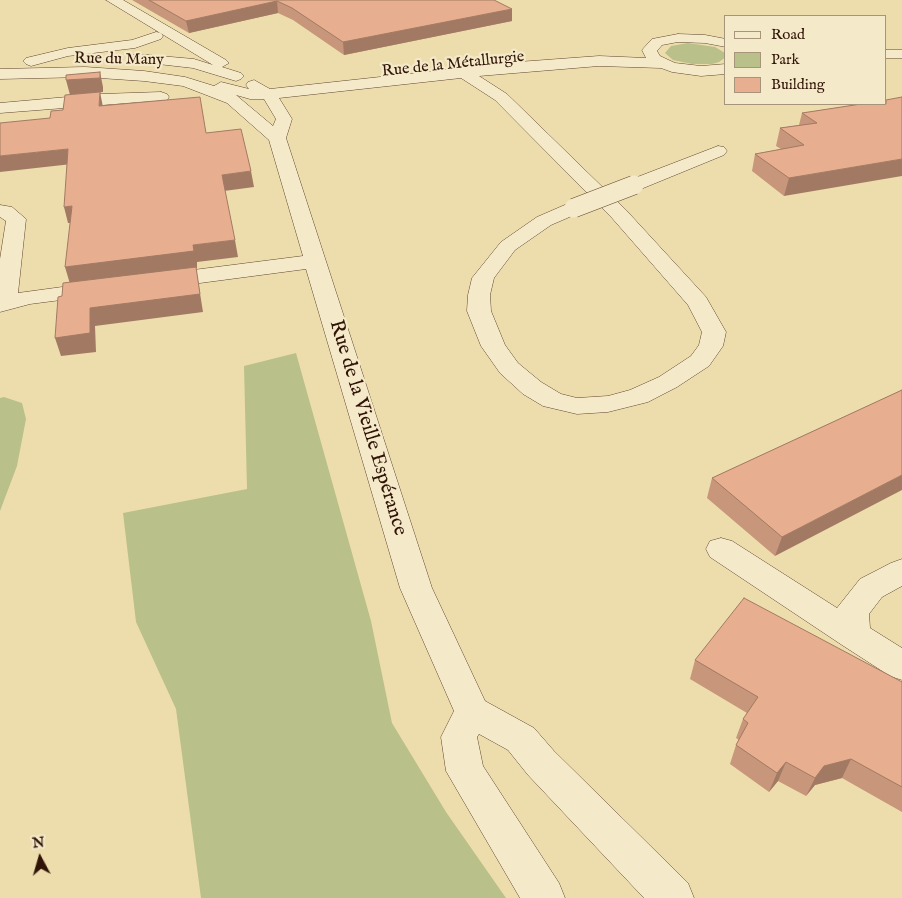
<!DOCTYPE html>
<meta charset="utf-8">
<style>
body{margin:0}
#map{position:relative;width:902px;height:898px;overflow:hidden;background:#eeddac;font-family:"IM FELL English",serif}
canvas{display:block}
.legend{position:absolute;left:724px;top:15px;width:162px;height:90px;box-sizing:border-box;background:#f4e9c9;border:1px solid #a6947b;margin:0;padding:6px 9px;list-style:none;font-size:15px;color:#301407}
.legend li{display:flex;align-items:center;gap:10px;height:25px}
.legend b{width:25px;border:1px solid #a6947b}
.north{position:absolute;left:15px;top:833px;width:50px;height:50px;-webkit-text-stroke:4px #f4e9c9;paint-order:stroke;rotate:354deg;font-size:14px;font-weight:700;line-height:20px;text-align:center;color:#301407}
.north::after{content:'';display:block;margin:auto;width:18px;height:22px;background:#301407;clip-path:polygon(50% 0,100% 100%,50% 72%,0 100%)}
</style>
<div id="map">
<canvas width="902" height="898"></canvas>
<ul class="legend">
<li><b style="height:6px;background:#f4e9c9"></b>Road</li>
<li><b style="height:14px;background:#b9c089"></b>Park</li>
<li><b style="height:14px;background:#e7ae8f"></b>Building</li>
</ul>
<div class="north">N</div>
</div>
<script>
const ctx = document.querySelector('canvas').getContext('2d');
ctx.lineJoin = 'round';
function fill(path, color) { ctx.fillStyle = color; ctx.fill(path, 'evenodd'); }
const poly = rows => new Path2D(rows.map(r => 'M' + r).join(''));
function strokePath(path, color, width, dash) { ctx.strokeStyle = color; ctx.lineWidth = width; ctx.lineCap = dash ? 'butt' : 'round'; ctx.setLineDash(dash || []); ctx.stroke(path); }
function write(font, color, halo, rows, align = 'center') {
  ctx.font = font + ' "IM FELL English",serif'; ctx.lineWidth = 4.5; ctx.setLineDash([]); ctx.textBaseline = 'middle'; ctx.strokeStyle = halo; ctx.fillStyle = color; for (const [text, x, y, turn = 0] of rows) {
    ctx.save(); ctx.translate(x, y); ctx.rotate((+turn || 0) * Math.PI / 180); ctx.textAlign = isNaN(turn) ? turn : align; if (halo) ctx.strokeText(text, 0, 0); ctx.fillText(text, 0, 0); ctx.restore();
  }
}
fill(poly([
 [688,43,715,47,725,53,726,57,719,62,712,64,692,64,673,60,665,53,671,46],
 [296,353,371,621,392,723,446,812,506,898,201,898,176,709,136,622,123,513,247,489,244,366],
 [4,397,22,403,26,419,17,466,0,511,0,398]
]), '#b9c089');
const minor = poly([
 [106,0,123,0,226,60,229,63,222,67,241,73,244,76,241,79,236,81,193,68,132,61,130,58,132,55,137,54,194,59,213,65,106,0],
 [156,32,161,33,163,36,161,39,135,48,68,56,31,66,26,64,23,61,26,58,68,48,132,40,156,32],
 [678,34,705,35,726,39,726,47,705,43,678,42,662,45,657,51,660,56,675,63,701,66,726,64,726,74,701,76,672,72,661,68,599,66,479,76,507,94,626,210,706,297,726,332,723,346,709,366,677,387,648,402,608,412,577,414,543,406,523,394,500,373,481,346,467,311,468,295,472,278,501,242,537,217,567,204,574,202,581,204,584,208,581,212,551,225,515,250,494,278,490,295,491,311,505,345,518,363,541,382,561,394,577,398,608,396,630,390,659,377,691,356,699,345,702,332,688,305,612,218,495,100,461,78,279,98,292,119,286,138,432,588,485,701,534,728,554,751,688,883,694,898,644,898,528,775,508,750,479,734,477,737,483,766,559,883,565,898,520,898,446,771,441,737,454,711,400,588,306,269,162,288,154,286,151,281,154,276,162,274,303,256,269,140,227,103,183,86,144,81,85,77,0,79,0,69,85,67,144,71,185,77,214,86,221,82,249,89,246,85,248,82,254,80,270,89,518,62,599,56,646,58,642,50,652,39,678,34],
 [236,95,250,99,264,99,276,119,273,126,236,95],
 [886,50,902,50,902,58,886,58,886,50],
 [161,92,167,94,169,97,167,100,0,113,0,103,101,94,161,92],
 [718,146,724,147,727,151,724,155,641,189,634,191,627,189,624,185,627,181,718,146],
 [0,205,12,207,26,219,18,293,99,282,107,284,110,289,107,294,30,304,0,312,0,259,6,221,0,217,0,205],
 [721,538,732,541,837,608,860,579,891,563,902,559,902,586,882,597,869,614,870,628,902,648,902,680,890,676,842,645,710,557,706,549,710,541,721,538]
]);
strokePath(minor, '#604630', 1);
fill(minor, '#f4e9c9');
const minorBridge = poly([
 [574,208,634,185]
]);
strokePath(minorBridge, '#604630', 20, []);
strokePath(minorBridge, '#f4e9c9', 19);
fill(poly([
 [132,0,494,0,512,21,344,55,293,20,278,13,189,33],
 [861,104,784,196,752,171,755,154,781,149,776,146,780,128,799,125,802,113],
 [902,390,775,556,707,498,712,478],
 [695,660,902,682,902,812,842,778,815,785,806,796,778,781,769,792,730,764,736,745,739,740,736,738,743,719,747,713,690,679]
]), '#c7967b');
fill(poly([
 [277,1,278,13,189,33,186,21],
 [512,9,512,21,344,55,343,42],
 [100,72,103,87,103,92,70,95,66,80],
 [100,92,103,107,99,106],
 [68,149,72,164,0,172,0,156],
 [902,159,902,176,784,196,789,178],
 [251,171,254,187,224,191,222,175],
 [72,206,76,223,68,223,64,207],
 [235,240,238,257,197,262,197,268,196,268,203,312,95,326,96,352,61,356,55,338,70,284,65,267,193,245],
 [902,475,902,490,775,556,782,537],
 [851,759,842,778,815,785,806,796,815,778,824,766],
 [786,762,778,781,769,792,777,773]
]), '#a27a64');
const building = poly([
 [149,0,494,0,512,9,343,42,292,8,277,1,186,21,149,0],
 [100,72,100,78,66,80,66,75,100,72],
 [100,92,99,106,200,97,206,133,241,129,251,171,222,175,235,240,193,245,194,251,65,267,72,206,64,207,68,149,0,156,0,123,50,118,51,111,63,110,65,95,100,92],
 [902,97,902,159,789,178,755,154,804,145,780,128,817,123,802,113,861,104,886,104,886,100,902,97],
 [196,267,200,294,90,308,90,333,55,338,58,297,62,296,63,283,196,267],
 [902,390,902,475,782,537,712,478,902,390],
 [744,598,902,682,902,787,851,759,824,766,815,778,786,762,777,773,736,745,748,723,743,719,758,697,695,660,744,598]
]);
fill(building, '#e7ae8f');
strokePath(building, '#a27a64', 1);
write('16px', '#301407', '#f4e9c9', [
 ["Rue du Many",119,60,1],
 ["Rue de la Métallurgie",453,65,-6]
]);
write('20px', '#301407', '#f4e9c9', [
 ["Rue de la Vieille Espérance",367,428,73]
]);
</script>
